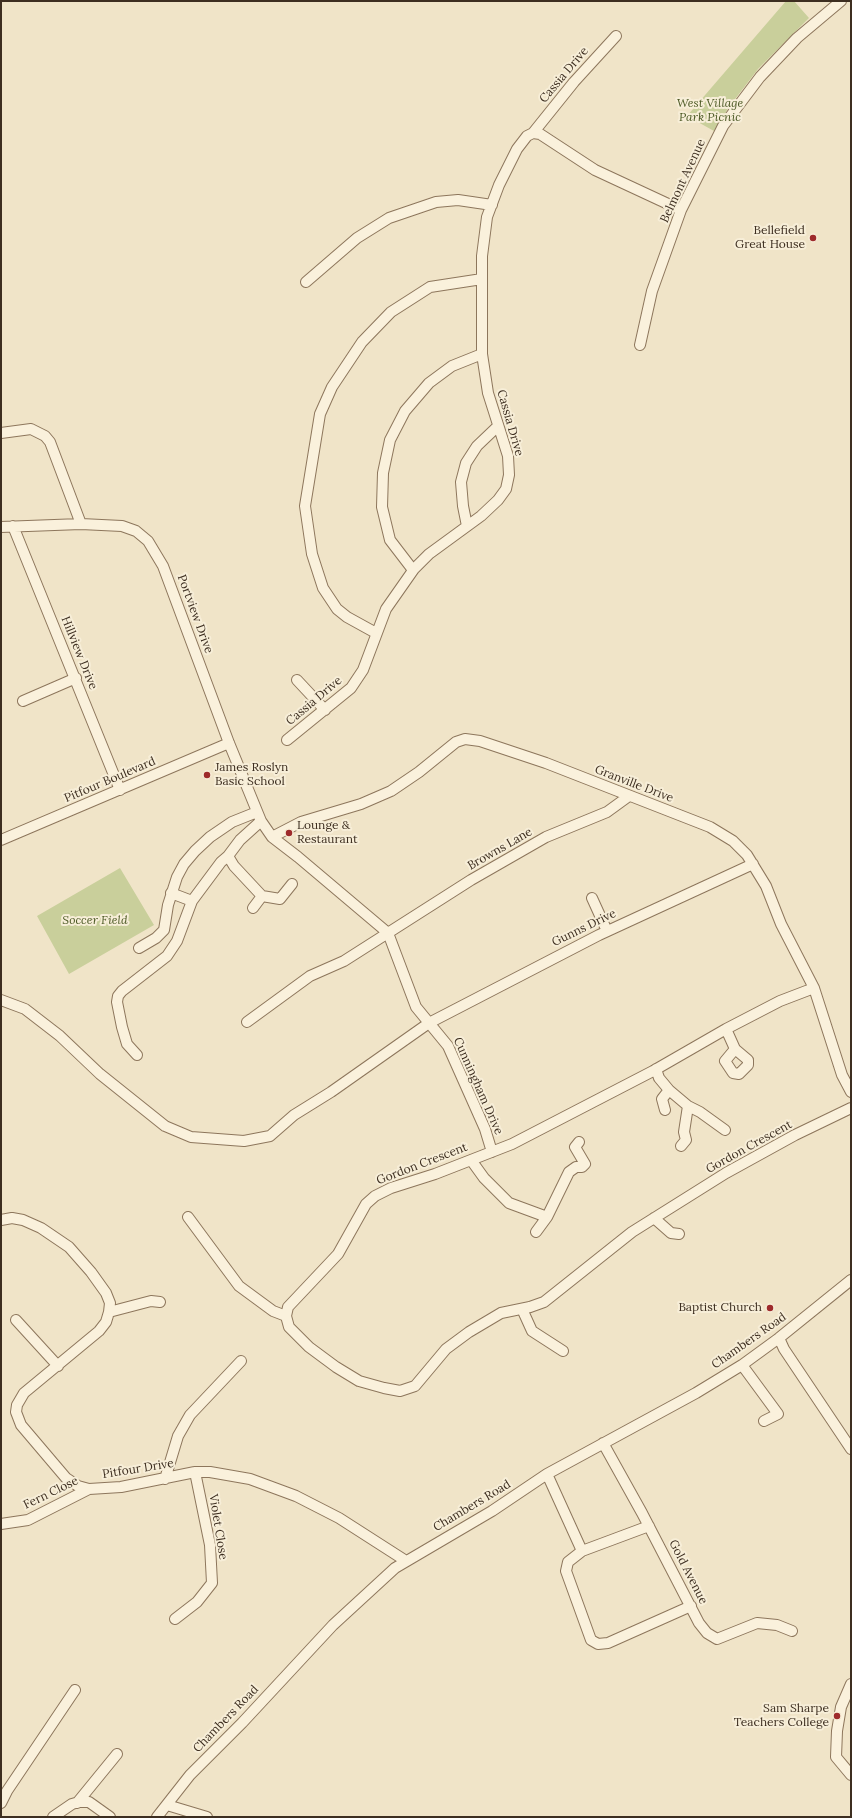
<!DOCTYPE html>
<style>
body{margin:0}
#map{position:relative;width:852px;height:1818px;overflow:hidden;background:#f0e4c8;font-family:Lora,serif}
canvas{display:block}
.frame{position:absolute;inset:0;border:2px solid #3d2e20;pointer-events:none}
</style>
<div id="map">
<canvas width="852" height="1818"></canvas>
<div class="frame"></div>
</div>
<script>
const ctx = document.querySelector('canvas').getContext('2d');
ctx.lineJoin = 'round';
function fill(path, color) { ctx.fillStyle = color; ctx.fill(path, 'evenodd'); }
const poly = rows => new Path2D(rows.map(r => 'M' + r).join(''));
function strokePath(path, color, width, dash) { ctx.strokeStyle = color; ctx.lineWidth = width; ctx.lineCap = dash ? 'butt' : 'round'; ctx.setLineDash(dash || []); ctx.stroke(path); }
function write(font, color, halo, rows, align = 'center') {
  ctx.font = font + ' Lora,serif'; ctx.lineWidth = 4; ctx.setLineDash([]); ctx.textBaseline = 'middle'; ctx.strokeStyle = halo; ctx.fillStyle = color; for (const [text, x, y, turn = 0] of rows) {
    ctx.save(); ctx.translate(x, y); ctx.rotate((+turn || 0) * Math.PI / 180); ctx.textAlign = isNaN(turn) ? turn : align; if (halo) ctx.strokeText(text, 0, 0); ctx.fillText(text, 0, 0); ctx.restore();
  }
}
fill(poly([
 [786,1,794,1,809,18,758,69,729,107,714,131,687,116],
 [120,868,154,925,69,974,37,916]
]), '#c9cf9b');
const minor = poly([
 [533,133,574,82,616,36],
 [306,282,357,238,389,218,436,202,458,200,492,205],
 [640,345,652,291,681,210,723,126,760,77,797,38,841,1],
 [1,433,31,429,45,436,50,442,81,524],
 [13,526,120,790],
 [467,526,463,506,461,482,466,463,477,446,498,426],
 [1,527,81,524,122,526,136,531,148,541,163,566,229,743,261,821,272,837,298,857,388,933,416,1007,448,1046,485,1129,492,1152],
 [413,570,390,540,382,507,383,473,390,440,405,411,429,383,452,366,482,354],
 [376,633,347,617,337,609,323,588,312,554,305,506,320,414,332,387,362,342,391,312,430,287,482,279],
 [297,680,325,710],
 [23,701,76,678],
 [287,740,351,688,363,670,386,609,414,569,429,554,481,516,498,500,506,489,509,475,508,456,488,393,482,354,482,256,487,217,499,185,517,149,527,136,533,133,540,134,595,170,681,210],
 [272,837,301,822,361,804,391,791,419,772,456,742,465,739,480,741,546,763,710,827,733,841,747,855,766,886,781,924,814,988,842,1075,851,1092],
 [1,840,229,743],
 [228,856,234,866,262,896,253,908],
 [262,896,280,899,292,884],
 [592,898,607,931],
 [192,901,221,862,228,856,240,840,261,821],
 [139,948,156,938,164,930,168,905,177,877,184,864,195,851,210,837,232,822,257,812],
 [814,988,780,1001,726,1029,653,1071,512,1144,435,1174,391,1188,375,1196,366,1204,338,1254,288,1307,286,1316,289,1327,309,1347,336,1367,359,1381,384,1388,400,1391,415,1386,446,1349,469,1332,501,1313,530,1307,544,1302,632,1232,726,1173,795,1135,851,1108],
 [1,1000,25,1009,60,1036,100,1074,165,1126,191,1137,244,1141,270,1136,294,1115,331,1092,429,1023,599,935,753,864],
 [247,1022,310,976,344,961,471,880,546,837,607,812,629,796],
 [726,1029,735,1049,725,1061,733,1073,739,1074,748,1065,748,1060,735,1049],
 [137,1055,127,1044,122,1027,117,1002,118,996,122,991,167,956,177,941,192,901,171,893],
 [656,1069,659,1078,669,1090,662,1099,665,1110],
 [669,1090,688,1106,684,1132,686,1140,681,1146],
 [688,1106,700,1112,725,1130],
 [471,1160,484,1178,509,1203,547,1217,569,1172,576,1167,582,1167,585,1164,575,1147,579,1142],
 [188,1217,239,1286,273,1311,286,1316],
 [654,1218,671,1233,679,1234],
 [1,1220,12,1218,23,1220,41,1228,69,1247,91,1272,106,1293,110,1303,109,1312,106,1322,99,1331,24,1393,17,1405,16,1412,21,1425,66,1478,78,1486,89,1489,121,1487,195,1472,210,1472,250,1479,296,1496,339,1518,406,1561],
 [536,1232,547,1217],
 [522,1309,532,1331,563,1351],
 [109,1312,151,1301,160,1302],
 [16,1320,58,1366],
 [779,1338,784,1349,851,1449],
 [742,1365,778,1414,764,1421],
 [603,1443,642,1513,699,1623,707,1633,717,1639,757,1623,777,1625,792,1631],
 [547,1474,582,1551],
 [165,1479,178,1436,190,1415,241,1361],
 [1,1524,28,1520,89,1489],
 [649,1526,582,1551,568,1562,566,1571,591,1640,598,1644,608,1643,691,1606],
 [175,1619,197,1602,212,1583,210,1545,195,1472],
 [851,1684,841,1707,837,1731,836,1757,851,1775],
 [1,1803,7,1791,75,1690],
 [77,1803,117,1754],
 [167,1805,207,1817],
 [53,1817,72,1804,79,1802,89,1802,110,1817],
 [157,1817,190,1775,242,1723,333,1625,395,1568,492,1511,547,1474,696,1393,742,1365,779,1338,851,1280]
]);
strokePath(minor, '#8d765c', 12);
strokePath(minor, '#faf1dc', 10);
for (const [x, y, r, color] of [
 [813,238,4,"#9e2a2b"],
 [207,775,4,"#9e2a2b"],
 [289,833,4,"#9e2a2b"],
 [770,1308,4,"#9e2a2b"],
 [837,1716,4,"#9e2a2b"]
]) { const dot = new Path2D(); dot.arc(x, y, r, 0, 2 * Math.PI); ctx.fillStyle = color; ctx.fill(dot); strokePath(dot, '#f7eed8', 1.5); }
write('12px', '#3d2e20', '#f7eed8', [
 ["Cassia Drive",564,75,-50],
 ["Belmont Avenue",683,181,-65],
 ["Cassia Drive",510,423,74],
 ["Portview Drive",195,614,70],
 ["Hillview Drive",79,653,68],
 ["Cassia Drive",314,701,-40],
 ["Pitfour Boulevard",110,780,-23],
 ["Granville Drive",634,784,21],
 ["Browns Lane",500,849,-30],
 ["Gunns Drive",584,928,-26],
 ["Cunningham Drive",478,1086,66],
 ["Gordon Crescent",749,1147,-29],
 ["Gordon Crescent",422,1164,-21],
 ["Chambers Road",749,1341,-35],
 ["Pitfour Drive",138,1469,-9],
 ["Fern Close",51,1493,-26],
 ["Chambers Road",472,1506,-31],
 ["Violet Close",218,1527,81],
 ["Gold Avenue",688,1572,63],
 ["Chambers Road",226,1719,-46]
]);
write('italic 12px', '#4d5a26', '#f7eed8', [
 ["West Village",710,104],
 ["Park Picnic",710,118],
 ["Soccer Field",95,921]
]);
write('12px', '#3d2e20', '#f7eed8', [
 ["Bellefield",805,231],
 ["Great House",805,245],
 ["James Roslyn",215,768,"left"],
 ["Basic School",215,782,"left"],
 ["Lounge &",297,826,"left"],
 ["Restaurant",297,840,"left"],
 ["Baptist Church",762,1308],
 ["Sam Sharpe",829,1709],
 ["Teachers College",829,1723]
], 'right');
</script>
